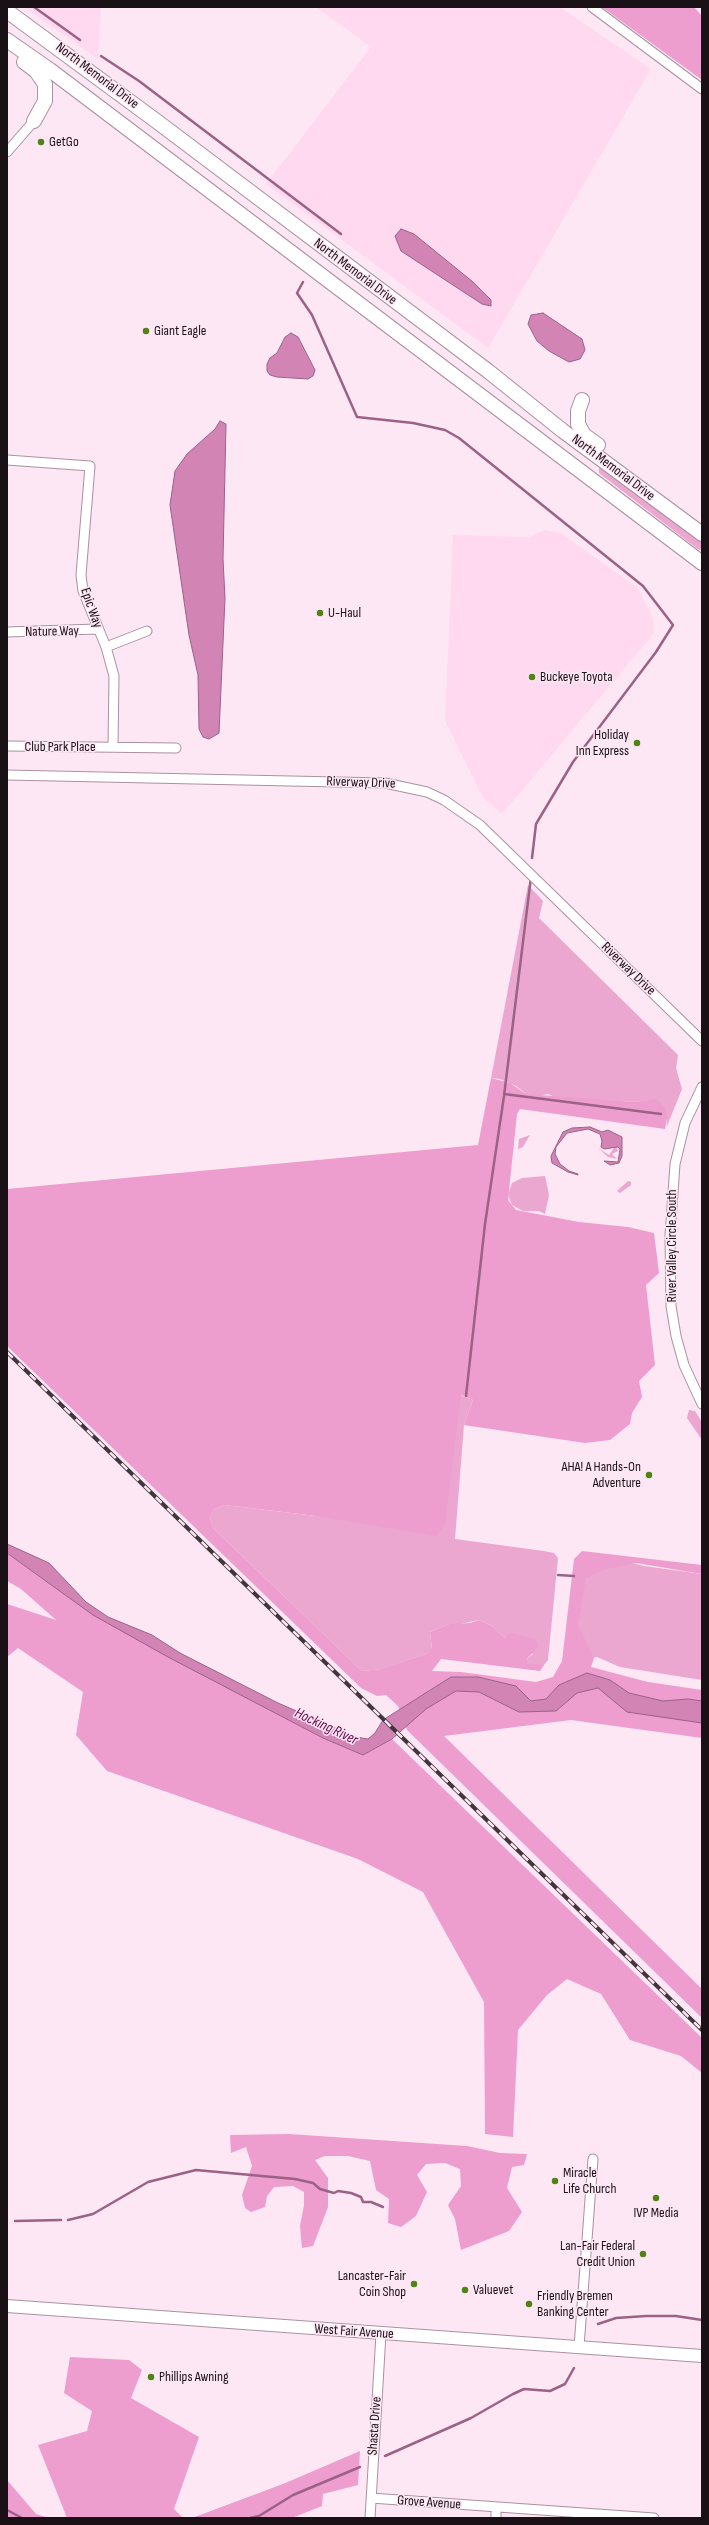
<!DOCTYPE html>
<style>
body{margin:0}
#map{position:relative;width:709px;height:2525px;overflow:hidden;background:#fee7f4;font-family:"Sofia Sans Condensed",sans-serif}
canvas{display:block}
.frame{position:absolute;inset:0;border:8px solid #1a1117;pointer-events:none}
</style>
<div id="map">
<canvas width="709" height="2525"></canvas>
<div class="frame"></div>
</div>
<script>
const ctx = document.querySelector('canvas').getContext('2d');
ctx.lineJoin = 'round';
function fill(path, color) { ctx.fillStyle = color; ctx.fill(path, 'evenodd'); }
const poly = rows => new Path2D(rows.map(r => 'M' + r).join(''));
function strokePath(path, color, width, dash) { ctx.strokeStyle = color; ctx.lineWidth = width; ctx.lineCap = dash ? 'butt' : 'round'; ctx.setLineDash(dash || []); ctx.stroke(path); }
function write(font, color, halo, rows, align = 'center') {
  ctx.font = font + ' "Sofia Sans Condensed",sans-serif'; ctx.lineWidth = 3; ctx.setLineDash([]); ctx.textBaseline = 'middle'; ctx.strokeStyle = halo; ctx.fillStyle = color; for (const [text, x, y, turn = 0] of rows) {
    ctx.save(); ctx.translate(x, y); ctx.rotate((+turn || 0) * Math.PI / 180); ctx.textAlign = isNaN(turn) ? turn : align; if (halo) ctx.strokeText(text, 0, 0); ctx.fillText(text, 0, 0); ctx.restore();
  }
}
fill(poly([
 [24,7,101,7,98,59],
 [316,7,560,7,651,69,488,348,266,184,371,47],
 [544,530,561,533,638,588,653,618,654,633,502,814,483,798,445,721,453,535,529,537]
]), '#fed9ef');
fill(poly([
 [599,466,702,542,702,549,699,550,599,473],
 [528,885,543,901,539,918,678,1055,676,1068,682,1089,667,1126,667,1118,653,1100,635,1102,557,1098,548,1094,537,1096,526,1094,516,1086,500,1079,491,1078],
 [530,1135,523,1147,518,1149,519,1139],
 [598,1148,609,1155,614,1148,617,1148,618,1151,612,1154,617,1159,608,1157],
 [545,1176,549,1195,545,1214,539,1211,523,1211,512,1205,508,1195,512,1183,522,1178],
 [628,1181,631,1182,631,1185,620,1193,617,1191],
 [460,1395,473,1400,464,1425,455,1539,544,1551,554,1553,558,1558,548,1660,544,1665,527,1665,527,1659,533,1654,505,1638,492,1626,479,1620,460,1624,449,1624,430,1632,432,1649,426,1654,382,1669,362,1671,213,1528,210,1519,214,1509,225,1505,316,1516,456,1424],
 [689,1410,695,1411,702,1422,702,1440,687,1418],
 [612,1558,644,1566,702,1574,702,1680,620,1667,597,1657,584,1658,565,1646,573,1586]
]), '#eba7d0');
fill(poly([
 [602,7,694,7,702,16,702,80],
 [491,1078,510,1083,526,1094,635,1102,656,1099,665,1108,667,1118,665,1129,520,1109,517,1114,508,1200,516,1210,579,1222,628,1227,654,1233,659,1273,646,1285,655,1365,639,1381,642,1397,632,1413,630,1424,610,1440,585,1443,464,1425,473,1400,461,1395,445,1524,436,1536,316,1516,225,1505,214,1509,210,1519,213,1528,362,1671,381,1669,426,1654,432,1648,430,1632,449,1624,470,1623,479,1620,492,1626,505,1638,511,1633,535,1639,539,1646,527,1659,527,1664,544,1665,540,1671,441,1659,432,1671,461,1672,536,1682,553,1677,562,1661,574,1559,582,1551,702,1565,702,1574,636,1563,603,1570,586,1578,578,1625,594,1658,591,1667,648,1682,702,1690,702,1738,571,1720,444,1736,702,1989,702,2018,407,1730,398,1706,386,1695,377,1696,361,1688,7,1346,7,1189,478,1145],
 [7,1553,94,1615,323,1738,363,1755,392,1739,702,2038,702,2073,681,2056,630,2040,601,1994,567,1979,547,1995,518,2030,513,2137,485,2134,484,2002,423,1892,358,1859,107,1771,76,1735,83,1692,18,1648,7,1657,7,1604,56,1620,21,1589,7,1581],
 [289,2134,467,2146,500,2153,527,2154,524,2165,512,2167,507,2188,522,2212,509,2231,461,2250,455,2219,448,2205,461,2186,460,2169,445,2163,426,2164,417,2175,427,2192,416,2216,401,2227,388,2223,389,2199,376,2190,370,2161,348,2156,325,2156,315,2160,328,2178,328,2207,313,2246,302,2248,300,2226,304,2205,304,2192,293,2186,274,2187,267,2196,265,2207,251,2212,245,2208,242,2195,252,2166,246,2147,231,2153,230,2135],
 [70,2357,129,2360,142,2370,131,2398,199,2437,174,2509,183,2518,67,2518,38,2445,87,2431,92,2411,64,2393],
 [360,2451,358,2485,323,2494,322,2506,292,2518,192,2518,283,2484],
 [7,2480,36,2514,49,2518,7,2518]
]), '#ed9ecf');
const water = poly([
 [401,229,414,234,473,282,491,300,491,306,482,304,401,251,395,236,401,229],
 [543,313,582,339,585,350,580,359,569,362,549,351,537,341,528,324,531,315,543,313],
 [291,333,298,337,315,370,313,376,308,379,277,377,270,375,267,371,267,364,270,358,277,353,285,337,291,333],
 [220,421,226,424,223,559,225,598,219,733,209,739,203,737,199,729,198,675,189,635,170,505,175,471,187,454,215,429,220,421],
 [590,1127,602,1132,608,1130,622,1137,622,1156,619,1163,610,1165,604,1161,618,1162,620,1149,618,1147,604,1149,601,1147,602,1141,600,1134,588,1129,567,1133,556,1147,555,1154,560,1164,569,1171,578,1174,578,1175,568,1172,552,1163,551,1156,563,1132,572,1128,590,1127],
 [7,1544,49,1563,86,1602,108,1617,152,1635,180,1653,278,1703,356,1737,368,1739,375,1733,383,1720,451,1677,478,1677,516,1686,531,1701,546,1699,559,1685,587,1673,610,1680,629,1693,663,1701,688,1699,702,1701,702,1723,627,1712,598,1688,577,1693,556,1711,519,1712,479,1692,456,1691,426,1709,392,1739,363,1755,323,1738,168,1657,93,1615,7,1553,7,1544]
]);
fill(water, '#d285b5');
strokePath(water, '#9b6286', 1);
strokePath(poly([
 [34,7,80,40],
 [101,56,139,81,341,234],
 [303,282,297,293,312,315,357,417,413,423,445,430,459,438,643,586,673,625,656,652,573,762,536,824,532,858],
 [504,1094,661,1114],
 [466,1396,485,1224,504,1096,531,877],
 [558,1575,574,1576],
 [68,2220,93,2214,148,2182,196,2170,295,2179,313,2183,320,2189,334,2193,338,2191,351,2193,361,2197,363,2202,371,2202,383,2207],
 [15,2221,61,2220],
 [598,2324,616,2318,646,2316,676,2316,702,2320],
 [385,2456,471,2418,513,2394,524,2389,550,2391,565,2384,574,2368],
 [7,2510,22,2518],
 [250,2518,259,2516,293,2495,360,2467]
]), '#9b6286', 2.5);
const street = poly([
 [592,7,702,89],
 [7,152,34,121],
 [7,460,90,466,81,575,83,591,106,647,114,676,113,747],
 [7,632,97,629],
 [106,647,147,631],
 [7,746,176,748],
 [7,775,385,783,427,792,444,800,480,825,702,1041],
 [702,1087,685,1123,675,1164,670,1236,671,1306,676,1336,684,1365,702,1404],
 [579,2347,593,2159],
 [371,2498,654,2518],
 [496,2507,496,2518],
 [370,2518,381,2334]
]);
const secondary = poly([
 [7,2306,702,2356]
]);
const primary = poly([
 [7,11,155,120,488,371,563,431,702,534],
 [7,40,50,70,702,563],
 [24,62,36,71,45,84,45,101,34,121],
 [582,400,578,411,578,424,584,435,598,445]
]);
strokePath(street, '#ab91a0', 11);
strokePath(secondary, '#ab91a0', 14);
strokePath(primary, '#ab91a0', 16);
strokePath(street, '#fff', 9);
strokePath(secondary, '#fff', 12);
strokePath(primary, '#fff', 14);
const rail = poly([
 [7,1352,702,2030]
]);
strokePath(rail, '#42363e', 4);
strokePath(rail, '#fee7f4', 2.5, [8]);
for (const [x, y, r, color] of [
 [41,142,4,"#508316"],
 [146,331,4,"#508316"],
 [320,613,4,"#508316"],
 [532,677,4,"#508316"],
 [637,743,4,"#508316"],
 [649,1475,4,"#508316"],
 [555,2181,4,"#508316"],
 [656,2198,4,"#508316"],
 [643,2254,4,"#508316"],
 [414,2284,4,"#508316"],
 [465,2290,4,"#508316"],
 [529,2304,4,"#508316"],
 [151,2377,4,"#508316"]
]) { const dot = new Path2D(); dot.arc(x, y, r, 0, 2 * Math.PI); ctx.fillStyle = color; ctx.fill(dot); strokePath(dot, '#fee7f4', 1.5); }
write('14px', '#1a1117', '#fee7f4', [
 ["North Memorial Drive",97,76,37],
 ["North Memorial Drive",355,272,37],
 ["North Memorial Drive",613,468,37],
 ["Epic Way",91,608,71],
 ["Nature Way",52,632,-1],
 ["Club Park Place",60,747],
 ["Riverway Drive",361,783,2],
 ["Riverway Drive",628,969,44],
 ["River Valley Circle South",672,1246,-90],
 ["West Fair Avenue",354,2332,4],
 ["Shasta Drive",375,2426,-86],
 ["Grove Avenue",429,2503,4]
]);
write('14px', '#1a1117', '#fee7f4', [
 ["GetGo",49,142],
 ["Giant Eagle",154,331],
 ["U-Haul",328,613],
 ["Buckeye Toyota",540,677],
 ["Holiday",629,735,"right"],
 ["Inn Express",629,751,"right"],
 ["AHA! A Hands-On",641,1467,"right"],
 ["Adventure",641,1483,"right"],
 ["Miracle",563,2173],
 ["Life Church",563,2189],
 ["IVP Media",656,2213,"center"],
 ["Lan-Fair Federal",635,2246,"right"],
 ["Credit Union",635,2262,"right"],
 ["Lancaster-Fair",406,2276,"right"],
 ["Coin Shop",406,2292,"right"],
 ["Valuevet",473,2290],
 ["Friendly Bremen",537,2296],
 ["Banking Center",537,2312],
 ["Phillips Awning",159,2377]
], 'left');
write('italic 15px', '#68094f', '#fee7f4', [
 ["Hocking River",326,1727,25]
]);
</script>
